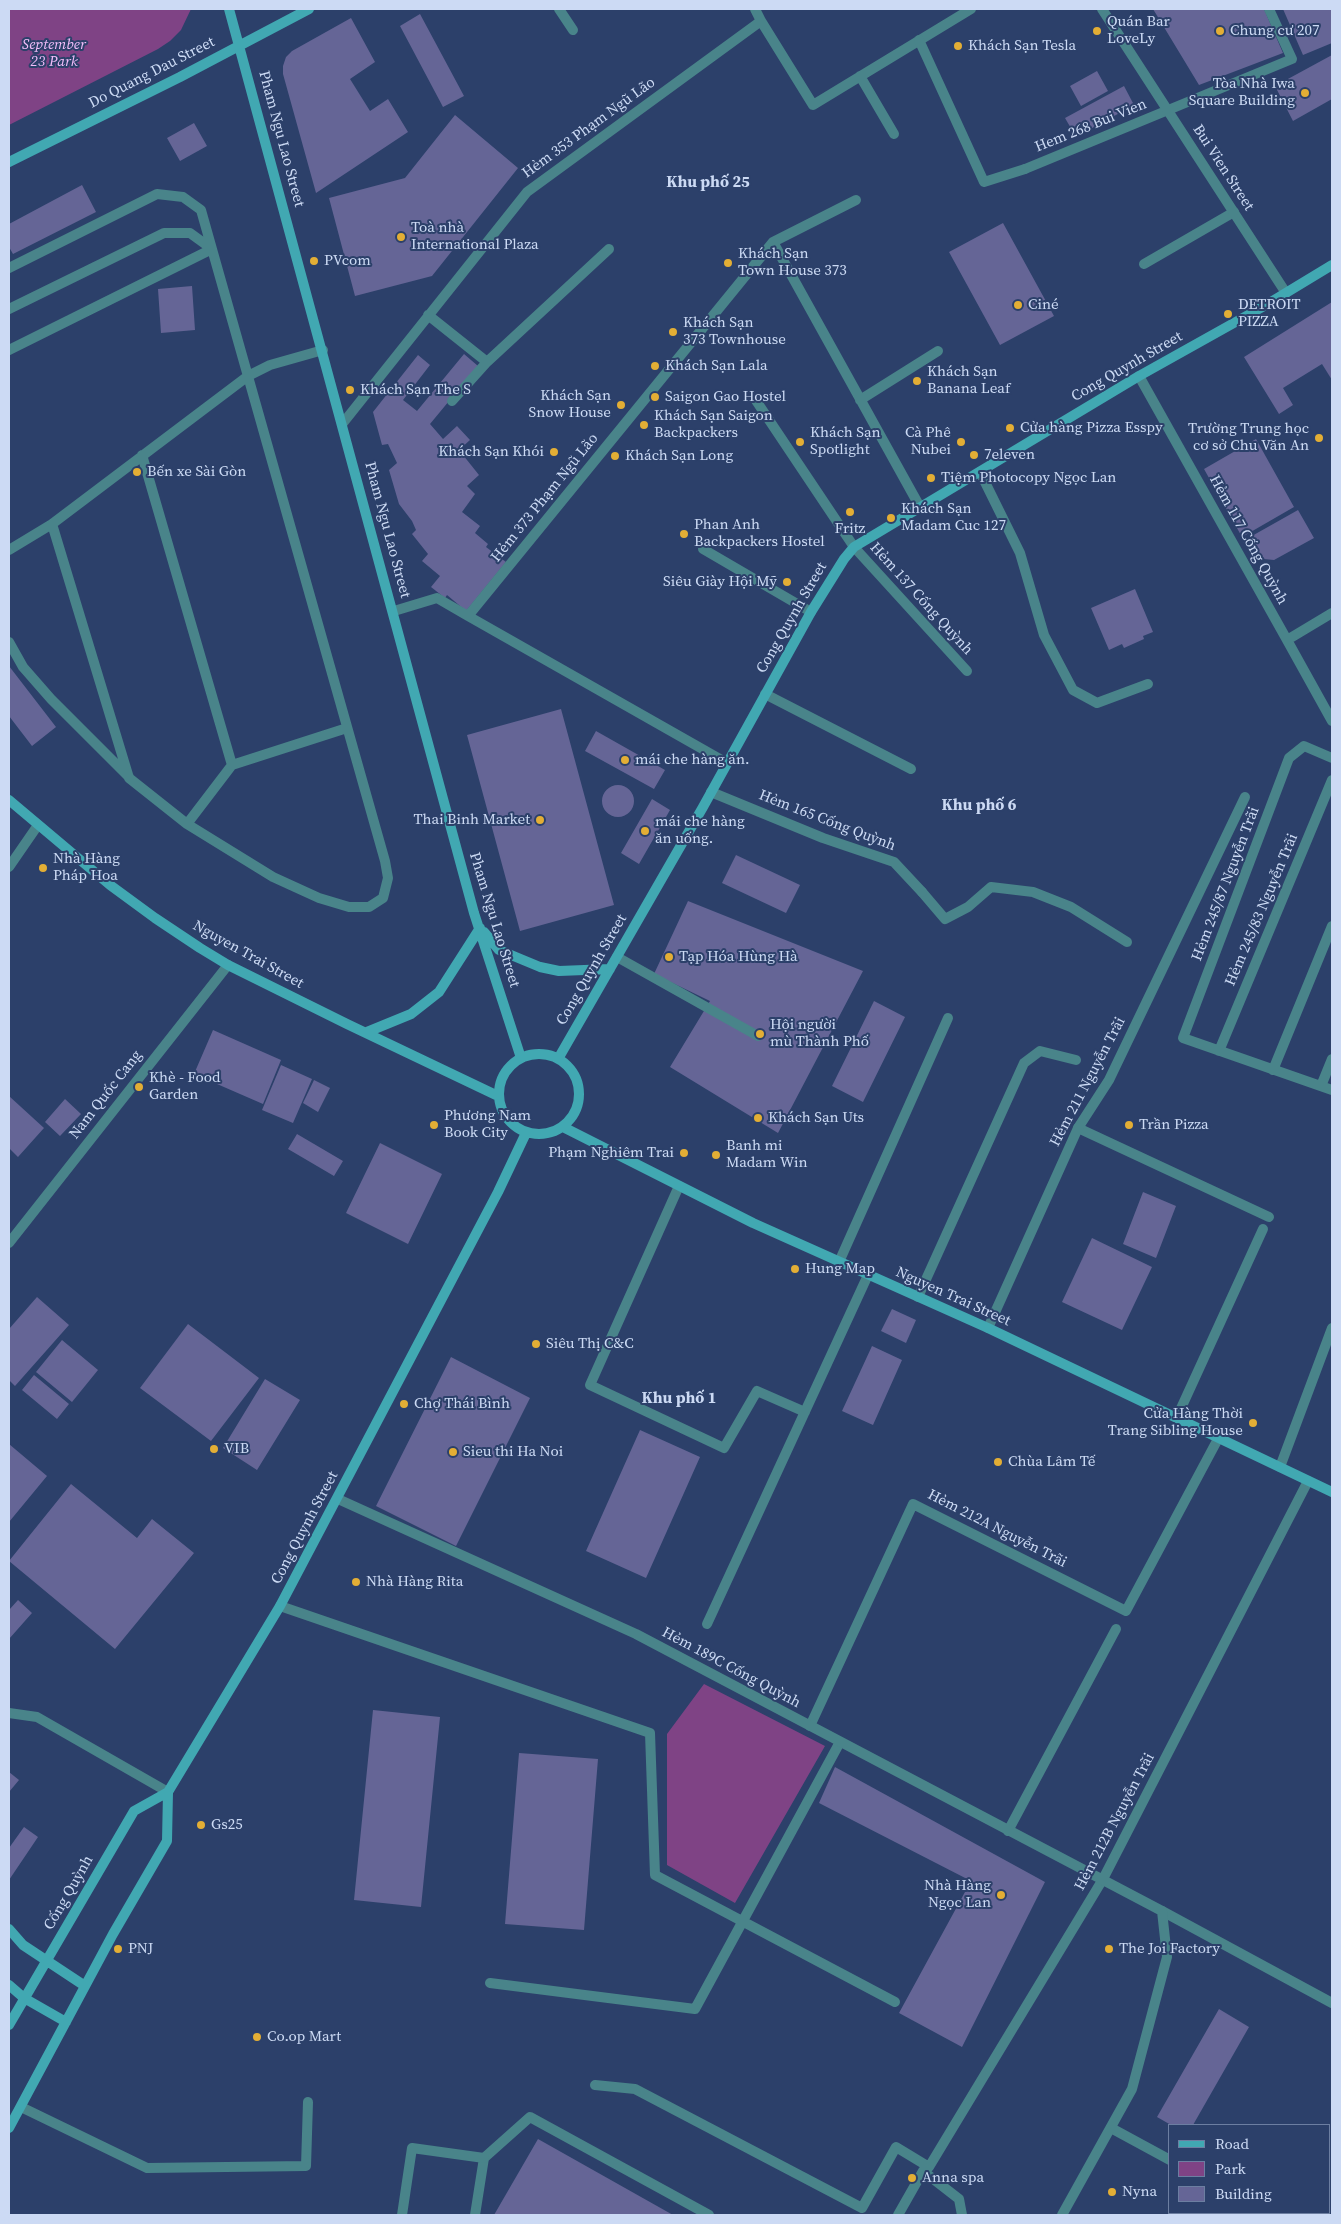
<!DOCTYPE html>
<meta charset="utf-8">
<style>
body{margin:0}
#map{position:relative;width:1341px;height:2224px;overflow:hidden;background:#2c406a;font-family:"Source Serif 4",serif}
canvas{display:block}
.frame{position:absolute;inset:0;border:10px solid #ccdaf4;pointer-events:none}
.legend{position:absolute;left:1168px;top:2124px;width:162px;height:90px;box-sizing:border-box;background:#2c406a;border:1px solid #6c7ea1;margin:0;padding:6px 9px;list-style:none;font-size:15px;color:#ccdaf4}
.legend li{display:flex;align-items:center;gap:10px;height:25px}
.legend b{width:25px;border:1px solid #6c7ea1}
</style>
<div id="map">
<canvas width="1341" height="2224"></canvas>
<div class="frame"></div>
<ul class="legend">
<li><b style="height:6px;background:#41a8b2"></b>Road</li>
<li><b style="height:14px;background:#7f4385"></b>Park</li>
<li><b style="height:14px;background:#656596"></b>Building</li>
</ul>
</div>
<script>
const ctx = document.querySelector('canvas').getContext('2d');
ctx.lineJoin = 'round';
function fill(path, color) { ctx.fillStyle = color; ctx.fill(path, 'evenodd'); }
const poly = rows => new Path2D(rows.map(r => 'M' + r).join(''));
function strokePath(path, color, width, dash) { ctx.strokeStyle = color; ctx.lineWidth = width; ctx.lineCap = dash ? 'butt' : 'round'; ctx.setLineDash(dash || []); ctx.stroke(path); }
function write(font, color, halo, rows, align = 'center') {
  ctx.font = font + ' "Source Serif 4",serif'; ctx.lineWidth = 4; ctx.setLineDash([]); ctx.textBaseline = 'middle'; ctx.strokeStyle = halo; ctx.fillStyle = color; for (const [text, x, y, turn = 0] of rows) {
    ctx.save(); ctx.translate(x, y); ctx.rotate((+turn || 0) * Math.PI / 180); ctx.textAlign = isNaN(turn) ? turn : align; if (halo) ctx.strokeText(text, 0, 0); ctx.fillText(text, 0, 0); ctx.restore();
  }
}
fill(poly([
 [9,9,191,9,181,30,170,41,158,49,9,125],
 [704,1684,825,1746,735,1903,667,1865,667,1734]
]), '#7f4385');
fill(poly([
 [1153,9,1264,9,1283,53,1199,85],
 [1283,9,1332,9,1332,43,1303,55],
 [420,14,464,96,443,107,400,26],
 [351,18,375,62,350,79,370,111,388,99,408,132,316,193,283,74,283,66,286,57,292,51],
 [1332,55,1332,99,1293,121,1275,86],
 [1097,71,1108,91,1081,106,1070,86],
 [1124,86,1134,105,1076,137,1065,118],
 [455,115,518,168,432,276,355,296,329,198,405,178],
 [194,123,207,146,180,161,167,138],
 [82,185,96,212,13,254,9,247,9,224],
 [1003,223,1054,316,1000,345,949,252],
 [192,286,195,330,161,333,158,289],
 [1332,302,1332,380,1322,364,1283,388,1293,405,1279,414,1244,357],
 [464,354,478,366,430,424,443,439,457,426,470,440,459,450,479,475,467,486,475,494,462,512,480,526,475,533,488,544,486,547,506,562,466,611,447,595,445,598,431,587,440,576,422,561,428,554,412,534,416,530,412,521,399,504,389,470,397,463,388,444,382,445,373,412,418,355,430,365,403,400,417,411],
 [1256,439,1294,507,1242,537,1204,469],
 [1298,510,1314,538,1274,560,1253,558,1243,541],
 [1135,589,1153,632,1143,636,1144,639,1124,648,1122,644,1109,650,1091,608],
 [9,666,56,727,32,746,9,716],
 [561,709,614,905,520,931,467,735],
 [596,731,665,770,654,789,585,751],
 '602 801a16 16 0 1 1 32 0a16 16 0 1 1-32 0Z',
 [652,799,670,810,639,864,621,853],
 [736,855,800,885,786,913,722,883],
 [688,901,863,971,778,1133,670,1067,710,1001,654,974],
 [874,1001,905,1017,863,1102,832,1086],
 [213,1030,281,1060,263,1104,194,1074],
 [281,1065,312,1079,293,1123,262,1110],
 [314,1080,330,1088,318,1112,303,1103],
 [9,1096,44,1128,18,1157,9,1148],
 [65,1099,81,1114,60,1136,45,1122],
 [297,1134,343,1161,334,1176,288,1149],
 [380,1143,442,1174,408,1244,346,1213],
 [1143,1192,1176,1206,1156,1258,1123,1244],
 [1092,1238,1152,1267,1122,1330,1062,1302],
 [37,1297,69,1325,15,1386,9,1380,9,1329],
 [892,1309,916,1320,906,1343,881,1331],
 [188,1324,259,1378,211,1441,140,1388],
 [62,1340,98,1370,72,1402,36,1372],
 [872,1346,902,1360,873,1425,842,1411],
 [451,1357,530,1398,456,1546,376,1506],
 [34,1375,69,1404,57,1419,22,1390],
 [265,1379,300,1400,257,1470,223,1448],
 [640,1430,700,1457,646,1578,586,1551],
 [9,1444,47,1476,9,1522],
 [71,1484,137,1538,152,1519,194,1553,115,1649,9,1561],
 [18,1600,32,1613,9,1639,9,1610],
 [373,1710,440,1717,421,1907,354,1900],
 [519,1753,598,1759,584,1930,505,1924],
 [835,1767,1045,1882,962,2047,899,2013,971,1881,819,1803],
 [9,1772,19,1780,9,1792],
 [24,1827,38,1837,9,1880,9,1848],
 [1219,2009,1249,2027,1193,2125,1171,2125,1157,2117],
 [538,2139,673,2215,494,2215]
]), '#656596');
strokePath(poly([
 [761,21,813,105,971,9],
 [860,76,894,134],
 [1025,169,1292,59,1269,9],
 [773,242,920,507],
 [1144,264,1234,212],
 [9,268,157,194,183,197,201,210,212,249,9,350],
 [9,309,164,233,190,233,212,249,385,861,388,878,383,898,369,907,349,907,319,898,273,877,187,824,129,778,52,524],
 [428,315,487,362],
 [1139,376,1287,640,1332,613],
 [755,399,854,547],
 [860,400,938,351],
 [452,401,487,362,609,249],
 [343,423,527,192,761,21,755,9],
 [142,455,232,765],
 [980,472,1020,553,1044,635,1073,690,1097,703,1148,684],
 [9,550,52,524,248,376,270,365,323,350],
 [394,611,437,598,468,616,773,242,856,200],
 [468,616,727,763],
 [1287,640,1332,721],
 [9,642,23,667,51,699,129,777],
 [1332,758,1304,746,1289,758,1183,1038,1332,1090],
 [187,824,232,765,347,728],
 [9,867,38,825],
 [922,892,945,919,968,907,991,887,1033,892,1071,907,1127,942],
 [617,957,758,1036],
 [1219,1051,1332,780],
 [1273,1070,1332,926],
 [1321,1086,1332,1059],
 [1078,1128,1269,1217],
 [679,1186,590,1385,724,1448,757,1391,805,1412],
 [839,1262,948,1018],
 [918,1297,1024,1063,1040,1051,1076,1060],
 [1177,1417,1263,1229],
 [280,1606,650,1733,655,1875,895,2002],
 [707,1624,868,1275],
 [9,1713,37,1717,168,1792],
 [810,1726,913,1504,1126,1611,1219,1437],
 [1008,1831,1116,1629],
 [1162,1911,1332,2003],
 [490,1983,695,2009,840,1742],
 [595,2085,635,2089,862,2208,896,2147,929,2167,1103,1879],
 [21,2107,147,2168,306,2166,308,2102],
 [1111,2128,1170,2160],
 [1267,2213,1272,2215],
 [475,2215,484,2158,530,2117,709,2215],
 [898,2215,923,2171,959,2199,962,2215]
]), '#49848a', 10);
strokePath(poly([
 [559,9,573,30],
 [1102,9,1286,293],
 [919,40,984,182,1025,169],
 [854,547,967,671],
 [703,549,811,612],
 [765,694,911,769],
 [711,792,823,838,894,862,922,892],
 [9,1243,228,965],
 [988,1328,1078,1128,1109,1080,1245,797],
 [1280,1467,1332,1328],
 [338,1499,636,1634,1162,1911,1167,1957,1132,2089,1062,2215],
 [1103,1879,1308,1481],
 [402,2215,412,2148,484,2158]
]), '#49848a', 10);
strokePath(poly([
 [229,9,474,913,521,1058],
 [9,162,180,77,309,9],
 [9,800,110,885,155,918,200,948,228,965,347,1024,498,1096],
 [484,932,499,950,540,967,559,971,610,969],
 [367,1032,411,1014,439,992,480,928],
 '499 1094a40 40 0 1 1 80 0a40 40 0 1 1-80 0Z',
 [558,1059,703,807,811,612,844,559,854,547,1139,376,1266,305,1332,265],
 [563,1127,753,1223,988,1328,1332,1492],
 [9,1929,23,1945,85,1986],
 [9,1985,24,1998,66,2022],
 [9,2025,134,1811,168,1792],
 [9,2128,113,1934,167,1841,168,1792,280,1606,498,1192,526,1133]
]), '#41a8b2', 10);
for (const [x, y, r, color] of [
 [1097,31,5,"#e3ae35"],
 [1220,31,5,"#e3ae35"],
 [958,46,5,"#e3ae35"],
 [1305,93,5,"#e3ae35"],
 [401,237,5,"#e3ae35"],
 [314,261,5,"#e3ae35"],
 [728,263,5,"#e3ae35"],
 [1018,305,5,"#e3ae35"],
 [1228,314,5,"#e3ae35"],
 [673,332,5,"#e3ae35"],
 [655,366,5,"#e3ae35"],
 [917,381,5,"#e3ae35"],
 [350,390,5,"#e3ae35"],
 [655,397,5,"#e3ae35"],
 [621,405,5,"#e3ae35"],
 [644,425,5,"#e3ae35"],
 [1010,428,5,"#e3ae35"],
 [1319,438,5,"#e3ae35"],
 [800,442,5,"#e3ae35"],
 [961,442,5,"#e3ae35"],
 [554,452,5,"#e3ae35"],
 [974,455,5,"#e3ae35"],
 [615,456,5,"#e3ae35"],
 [137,472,5,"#e3ae35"],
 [931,478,5,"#e3ae35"],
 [850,512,5,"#e3ae35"],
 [891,518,5,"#e3ae35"],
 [684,534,5,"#e3ae35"],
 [787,582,5,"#e3ae35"],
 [625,760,5,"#e3ae35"],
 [540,820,5,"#e3ae35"],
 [645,831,5,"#e3ae35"],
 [43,868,5,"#e3ae35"],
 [669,957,5,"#e3ae35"],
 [760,1034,5,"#e3ae35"],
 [139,1087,5,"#e3ae35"],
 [758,1118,5,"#e3ae35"],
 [434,1125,5,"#e3ae35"],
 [1129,1125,5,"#e3ae35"],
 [684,1153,5,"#e3ae35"],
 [716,1155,5,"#e3ae35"],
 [795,1269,5,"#e3ae35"],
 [536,1344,5,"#e3ae35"],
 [404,1404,5,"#e3ae35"],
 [1253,1423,5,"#e3ae35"],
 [214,1449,5,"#e3ae35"],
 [453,1452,5,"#e3ae35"],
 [998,1462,5,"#e3ae35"],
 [356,1582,5,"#e3ae35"],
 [201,1825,5,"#e3ae35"],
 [1001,1895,5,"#e3ae35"],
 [118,1949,5,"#e3ae35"],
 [1109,1949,5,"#e3ae35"],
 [257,2037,5,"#e3ae35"],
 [912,2178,5,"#e3ae35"],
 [1112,2192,5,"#e3ae35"]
]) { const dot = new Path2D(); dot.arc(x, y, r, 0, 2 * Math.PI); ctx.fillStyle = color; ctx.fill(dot); strokePath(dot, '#2c406a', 2); }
write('15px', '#ccdaf4', '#2c406a', [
 ["Quán Bar",1107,22],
 ["LoveLy",1107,39],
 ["Chung cư 207",1230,31],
 ["Khách Sạn Tesla",968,46],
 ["Tòa Nhà Iwa",1295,84,"right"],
 ["Square Building",1295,101,"right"],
 ["Toà nhà",411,228],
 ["International Plaza",411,245],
 ["Khách Sạn",738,254],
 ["Town House 373",738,271],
 ["PVcom",324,261],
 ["Ciné",1028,305],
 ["DETROIT",1238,305],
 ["PIZZA",1238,322],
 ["Khách Sạn",683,323],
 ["373 Townhouse",683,340],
 ["Khách Sạn Lala",665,366],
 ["Khách Sạn",927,372],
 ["Banana Leaf",927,389],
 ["Khách Sạn The S",360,390],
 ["Khách Sạn",611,396,"right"],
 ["Snow House",611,413,"right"],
 ["Saigon Gao Hostel",665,397],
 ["Khách Sạn Saigon",654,416],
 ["Backpackers",654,433],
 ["Cửa hàng Pizza Esspy",1020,428],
 ["Trường Trung học",1309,429,"right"],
 ["cơ sở Chu Văn An",1309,446,"right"],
 ["Khách Sạn",810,433],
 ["Spotlight",810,450],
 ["Cà Phê",951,433,"right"],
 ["Nubei",951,450,"right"],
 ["Khách Sạn Khói",544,452,"right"],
 ["7eleven",984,455],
 ["Khách Sạn Long",625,456],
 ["Bến xe Sài Gòn",147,472],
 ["Tiệm Photocopy Ngọc Lan",941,478],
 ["Khách Sạn",901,509],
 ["Madam Cuc 127",901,526],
 ["Phan Anh",694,525],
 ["Backpackers Hostel",694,542],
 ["Fritz",850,529,"center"],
 ["Siêu Giày Hội Mỹ",777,582,"right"],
 ["mái che hàng ăn.",635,760],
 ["Thai Binh Market",530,820,"right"],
 ["mái che hàng",655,822],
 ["ăn uống.",655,839],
 ["Nhà Hàng",53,859],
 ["Pháp Hoa",53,876],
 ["Tạp Hóa Hùng Hà",679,957],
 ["Hội người",770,1025],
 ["mù Thành Phố",770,1042],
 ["Khè - Food",149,1078],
 ["Garden",149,1095],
 ["Phương Nam",444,1116],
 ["Book City",444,1133],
 ["Khách Sạn Uts",768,1118],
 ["Trần Pizza",1139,1125],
 ["Banh mi",726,1146],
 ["Madam Win",726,1163],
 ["Phạm Nghiêm Trai",674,1153,"right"],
 ["Hung Map",805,1269],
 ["Siêu Thị C&C",546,1344],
 ["Chợ Thái Bình",414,1404],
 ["Cửa Hàng Thời",1243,1414,"right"],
 ["Trang Sibling House",1243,1431,"right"],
 ["VIB",224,1449],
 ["Sieu thi Ha Noi",463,1452],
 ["Chùa Lâm Tế",1008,1462],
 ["Nhà Hàng Rita",366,1582],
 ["Gs25",211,1825],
 ["Nhà Hàng",991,1886,"right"],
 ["Ngọc Lan",991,1903,"right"],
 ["PNJ",128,1949],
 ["The Joi Factory",1119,1949],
 ["Co.op Mart",267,2037],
 ["Anna spa",922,2178],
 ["Nyna",1122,2192]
], 'left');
write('italic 15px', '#f4bdfa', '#2c406a', [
 ["September",54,45],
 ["23 Park",54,62]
]);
write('15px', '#ccdaf4', '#2c406a', [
 ["Do Quang Dau Street",152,73,-27],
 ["Hem 268 Bui Vien",1091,126,-22],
 ["Hẻm 353 Phạm Ngũ Lão",589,128,-36],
 ["Pham Ngu Lao Street",281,139,75],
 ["Bui Vien Street",1223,168,57],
 ["Cong Quynh Street",1127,367,-30],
 ["Hẻm 373 Phạm Ngũ Lão",545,498,-51],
 ["Pham Ngu Lao Street",387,530,75],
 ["Hẻm 117 Cống Quỳnh",1248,540,61],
 ["Hẻm 137 Cống Quỳnh",921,599,48],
 ["Cong Quynh Street",792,618,-60],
 ["Hẻm 165 Cống Quỳnh",827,821,21],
 ["Hẻm 245/87 Nguyễn Trãi",1226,884,-69],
 ["Hẻm 245/83 Nguyễn Trãi",1262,910,-67],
 ["Pham Ngu Lao Street",494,920,73],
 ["Nguyen Trai Street",248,955,29],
 ["Cong Quynh Street",592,970,-60],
 ["Hẻm 211 Nguyễn Trãi",1088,1082,-62],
 ["Nam Quốc Cang",106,1095,-52],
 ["Nguyen Trai Street",953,1297,24],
 ["Cong Quynh Street",305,1528,-62],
 ["Hẻm 212A Nguyễn Trãi",997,1529,27],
 ["Hẻm 189C Cống Quỳnh",731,1668,28],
 ["Hẻm 212B Nguyễn Trãi",1115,1822,-62],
 ["Cống Quỳnh",69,1893,-60]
]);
write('bold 16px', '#ccdaf4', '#2c406a', [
 ["Khu phố 25",708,183],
 ["Khu phố 6",979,806],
 ["Khu phố 1",679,1399]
]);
</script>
